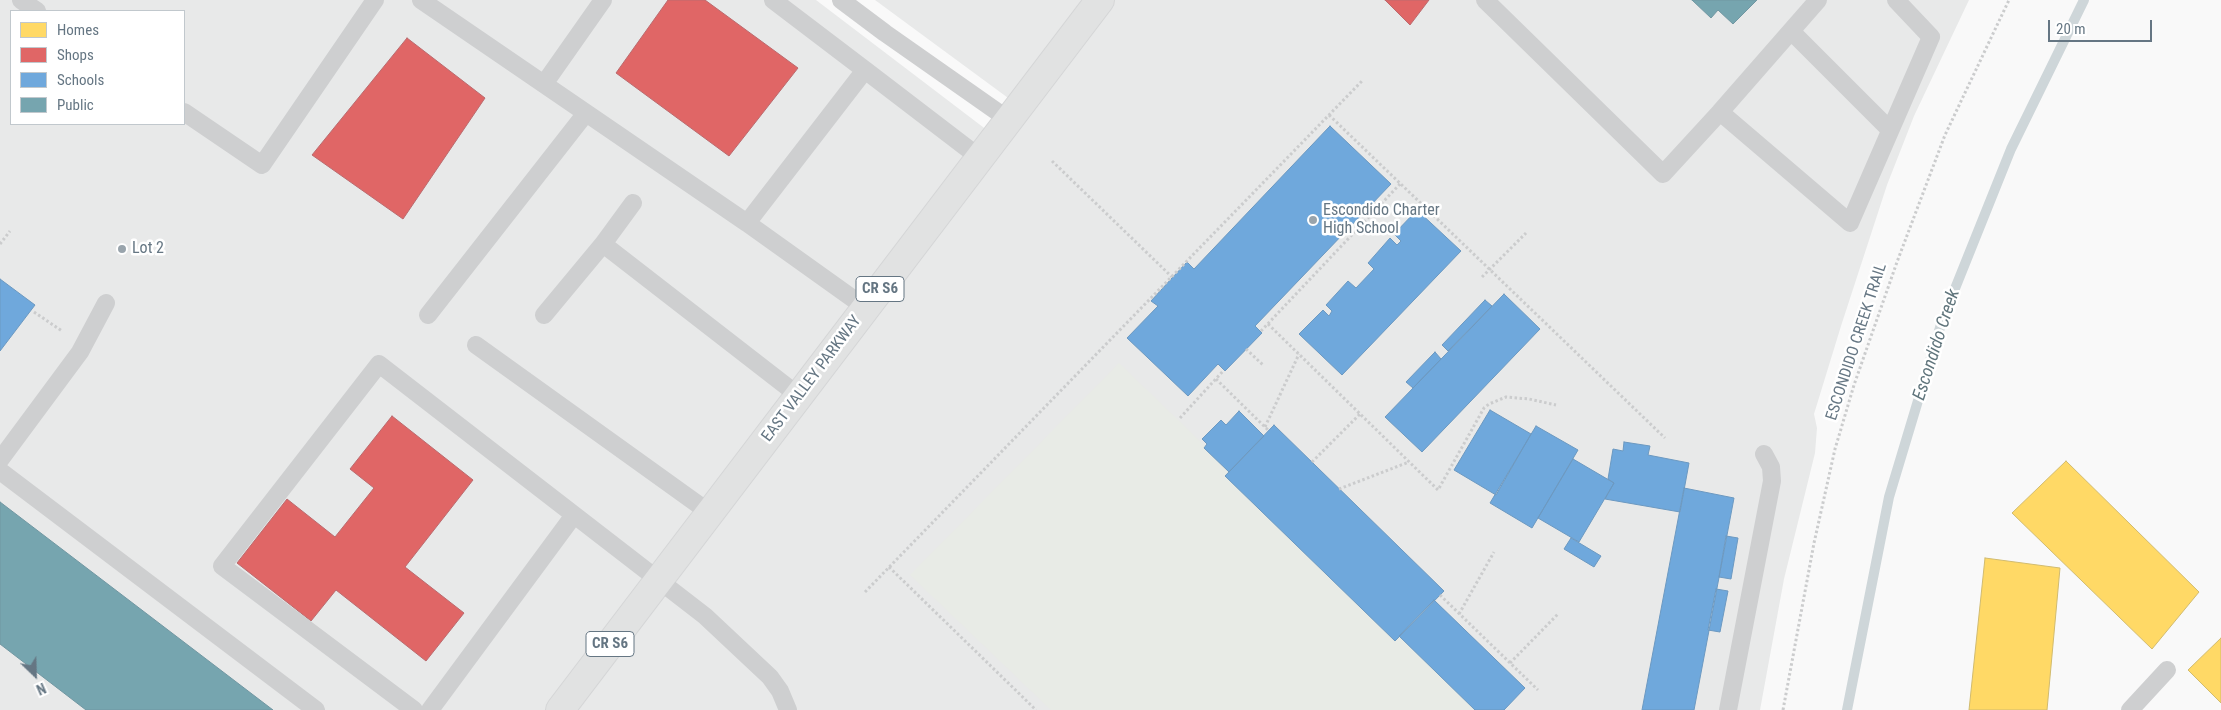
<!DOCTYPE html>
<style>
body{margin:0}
#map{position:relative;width:2221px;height:710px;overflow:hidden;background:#f9f9f9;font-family:"Roboto Condensed",sans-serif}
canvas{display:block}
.legend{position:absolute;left:10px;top:10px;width:175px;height:115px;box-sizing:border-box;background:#fff;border:1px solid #c1c8cd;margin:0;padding:6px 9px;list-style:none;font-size:15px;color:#657683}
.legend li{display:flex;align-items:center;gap:10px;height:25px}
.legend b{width:25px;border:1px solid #c1c8cd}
.north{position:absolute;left:10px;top:650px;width:50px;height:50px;-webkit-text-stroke:4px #fff;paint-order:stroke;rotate:156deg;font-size:14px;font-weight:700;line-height:20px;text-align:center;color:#657683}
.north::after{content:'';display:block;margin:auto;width:18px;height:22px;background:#657683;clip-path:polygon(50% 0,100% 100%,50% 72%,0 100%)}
.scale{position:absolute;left:2048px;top:20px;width:104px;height:22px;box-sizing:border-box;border:2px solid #657683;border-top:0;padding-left:6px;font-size:15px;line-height:18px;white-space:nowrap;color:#657683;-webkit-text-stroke:4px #fff;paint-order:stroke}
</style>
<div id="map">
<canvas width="2221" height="710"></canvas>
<ul class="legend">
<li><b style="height:14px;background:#ffd966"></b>Homes</li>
<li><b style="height:14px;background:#e06666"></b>Shops</li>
<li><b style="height:14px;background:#6fa8dc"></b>Schools</li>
<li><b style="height:14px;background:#76a5af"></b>Public</li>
</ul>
<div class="north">N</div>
<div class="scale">20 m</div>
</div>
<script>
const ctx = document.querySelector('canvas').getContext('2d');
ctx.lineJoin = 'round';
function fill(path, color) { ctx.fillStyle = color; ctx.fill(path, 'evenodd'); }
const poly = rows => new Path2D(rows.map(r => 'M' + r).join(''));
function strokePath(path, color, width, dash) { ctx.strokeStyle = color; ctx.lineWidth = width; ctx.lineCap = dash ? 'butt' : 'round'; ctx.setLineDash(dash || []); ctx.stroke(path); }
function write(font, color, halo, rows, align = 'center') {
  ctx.font = font + ' "Roboto Condensed",sans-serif'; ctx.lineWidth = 5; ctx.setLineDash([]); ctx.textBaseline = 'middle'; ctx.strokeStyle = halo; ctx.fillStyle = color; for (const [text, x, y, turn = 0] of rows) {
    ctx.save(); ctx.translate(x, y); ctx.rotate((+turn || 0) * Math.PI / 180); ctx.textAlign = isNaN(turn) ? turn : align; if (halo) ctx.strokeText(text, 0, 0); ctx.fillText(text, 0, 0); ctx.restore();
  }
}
fill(poly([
 [0,0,816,0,996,137,1019,106,875,0,1969,0,1914,116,1887,185,1841,326,1814,414,1817,428,1815,453,1784,579,1760,710,0,710],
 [11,11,184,11,184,124,11,124]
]), '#e8e9e9');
fill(poly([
 [1119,363,1479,710,1051,710,910,575]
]), '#e8ebe6');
const homes = poly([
 [2066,461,2199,592,2152,649,2012,513,2066,461],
 [1985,558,2060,568,2047,710,1969,710,1985,558],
 [2221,638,2221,703,2188,670,2221,638]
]);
fill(homes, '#ffd966');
strokePath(homes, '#d1bb6f', 1);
const shops = poly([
 [668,0,705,0,798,68,729,156,616,73,668,0],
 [1385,0,1429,0,1410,25,1385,0],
 [407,38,485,98,403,219,312,155,407,38],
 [392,416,473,480,405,567,464,613,426,661,336,590,311,621,237,563,287,499,335,537,374,488,350,469,392,416]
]);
fill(shops, '#e06666');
strokePath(shops, '#bb6b6f', 1);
const schools = poly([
 [1330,126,1391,184,1255,326,1262,333,1225,371,1218,364,1188,396,1127,338,1158,306,1151,301,1172,278,1187,262,1194,269,1330,126],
 [1417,210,1461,251,1342,375,1299,334,1323,310,1329,316,1332,311,1326,305,1348,281,1356,288,1374,269,1368,263,1390,238,1397,245,1401,241,1394,234,1417,210],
 [0,279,35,305,0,351,0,279],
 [1504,294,1540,329,1422,452,1385,417,1504,294],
 [1485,300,1492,306,1448,351,1442,345,1485,300],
 [1435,352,1441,359,1413,388,1406,382,1435,352],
 [1490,410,1531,434,1496,495,1454,470,1490,410],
 [1239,411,1264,436,1229,472,1204,448,1207,444,1202,439,1221,420,1226,425,1239,411],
 [1274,425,1444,591,1395,641,1225,476,1274,425],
 [1536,426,1578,450,1532,528,1490,503,1536,426],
 [1624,442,1650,446,1648,455,1689,463,1680,512,1605,499,1614,483,1608,479,1613,449,1623,451,1624,442],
 [1573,459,1614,483,1579,542,1538,518,1573,459],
 [1684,488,1734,498,1694,710,1642,710,1684,488],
 [1726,536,1738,538,1731,579,1719,577,1726,536],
 [1571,538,1601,556,1594,567,1564,549,1571,538],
 [1716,589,1728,591,1720,632,1708,630,1716,589],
 [1434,600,1525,688,1504,710,1475,710,1399,636,1434,600]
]);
fill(schools, '#6fa8dc');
strokePath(schools, '#6c99c1', 1);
const public = poly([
 [1692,0,1757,0,1733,24,1718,10,1711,18,1692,0],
 [0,502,273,710,86,710,0,644,0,502]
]);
fill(public, '#76a5af');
strokePath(public, '#7197a2', 1);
strokePath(poly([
 [1847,710,1889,497,1942,321,2011,149,2084,0]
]), '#ced6d9', 10);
const primary = poly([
 [560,710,1100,0]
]);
strokePath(primary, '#d5d6d7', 30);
strokePath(poly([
 [1329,115,1665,438],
 [1052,161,1172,277],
 [0,244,10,231],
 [1482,277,1526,233],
 [34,312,62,331],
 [1268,324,1438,490,1484,408,1489,404,1506,397,1529,399,1556,405],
 [1261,331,1400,184],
 [1246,349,1263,365],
 [1216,379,1269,431],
 [1180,418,1224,370],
 [1265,427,1299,354],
 [1312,462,1360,414],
 [1339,489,1409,462],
 [889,567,1036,710],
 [865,592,1362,81],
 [1440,595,1538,690],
 [1459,614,1494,552],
 [1510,663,1558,614],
 [1783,710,1814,543,1835,449,1854,385,1897,262,1945,135,2009,0]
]), '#cbcccd', 3, [2.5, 2.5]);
strokePath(poly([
 [21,0,37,11],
 [421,0,747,223],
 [773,0,865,70],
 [841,0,885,33,1009,120],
 [1485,0,1663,174,1720,112,1818,0],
 [1791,31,1890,130],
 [544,84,603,0],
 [184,112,262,165,375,0],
 [1720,112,1850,223,1931,37,1896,0],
 [633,203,603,244,799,396],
 [866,308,747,223,865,70,980,158],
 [428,315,586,113],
 [544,315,603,244],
 [476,345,710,513],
 [0,460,80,352,106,303],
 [0,471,316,710],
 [414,710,222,566,379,364,705,616,770,677,780,691,788,710],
 [430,710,574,515],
 [1728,710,1772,481,1771,467,1764,454],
 [2130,710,2167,670]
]), '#cecfd0', 18);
strokePath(primary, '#e1e2e2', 28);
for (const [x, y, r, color] of [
 [1313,220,5,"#99a4ac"],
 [122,249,5,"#99a4ac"]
]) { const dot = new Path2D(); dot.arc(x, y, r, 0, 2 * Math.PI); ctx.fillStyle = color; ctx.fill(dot); strokePath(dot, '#fff', 2); }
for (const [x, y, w] of [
 [880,289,48],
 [610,644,48]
]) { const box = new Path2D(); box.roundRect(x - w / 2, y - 12.5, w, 25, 4); ctx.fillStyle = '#fff'; ctx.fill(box); strokePath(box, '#657683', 1); }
write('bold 15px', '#657683', null, [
 ["CR S6",880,289],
 ["CR S6",610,644]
]);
write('16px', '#657683', '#fff', [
 ["Escondido Charter",1323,211],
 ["High School",1323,229],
 ["Lot 2",132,249]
], 'left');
write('16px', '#657683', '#fff', [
 ["ESCONDIDO CREEK TRAIL",1857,342,-72],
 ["EAST VALLEY PARKWAY",812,379,-53]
]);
write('italic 18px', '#60757c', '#fff', [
 ["Escondido Creek",1937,345,-72]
]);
</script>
